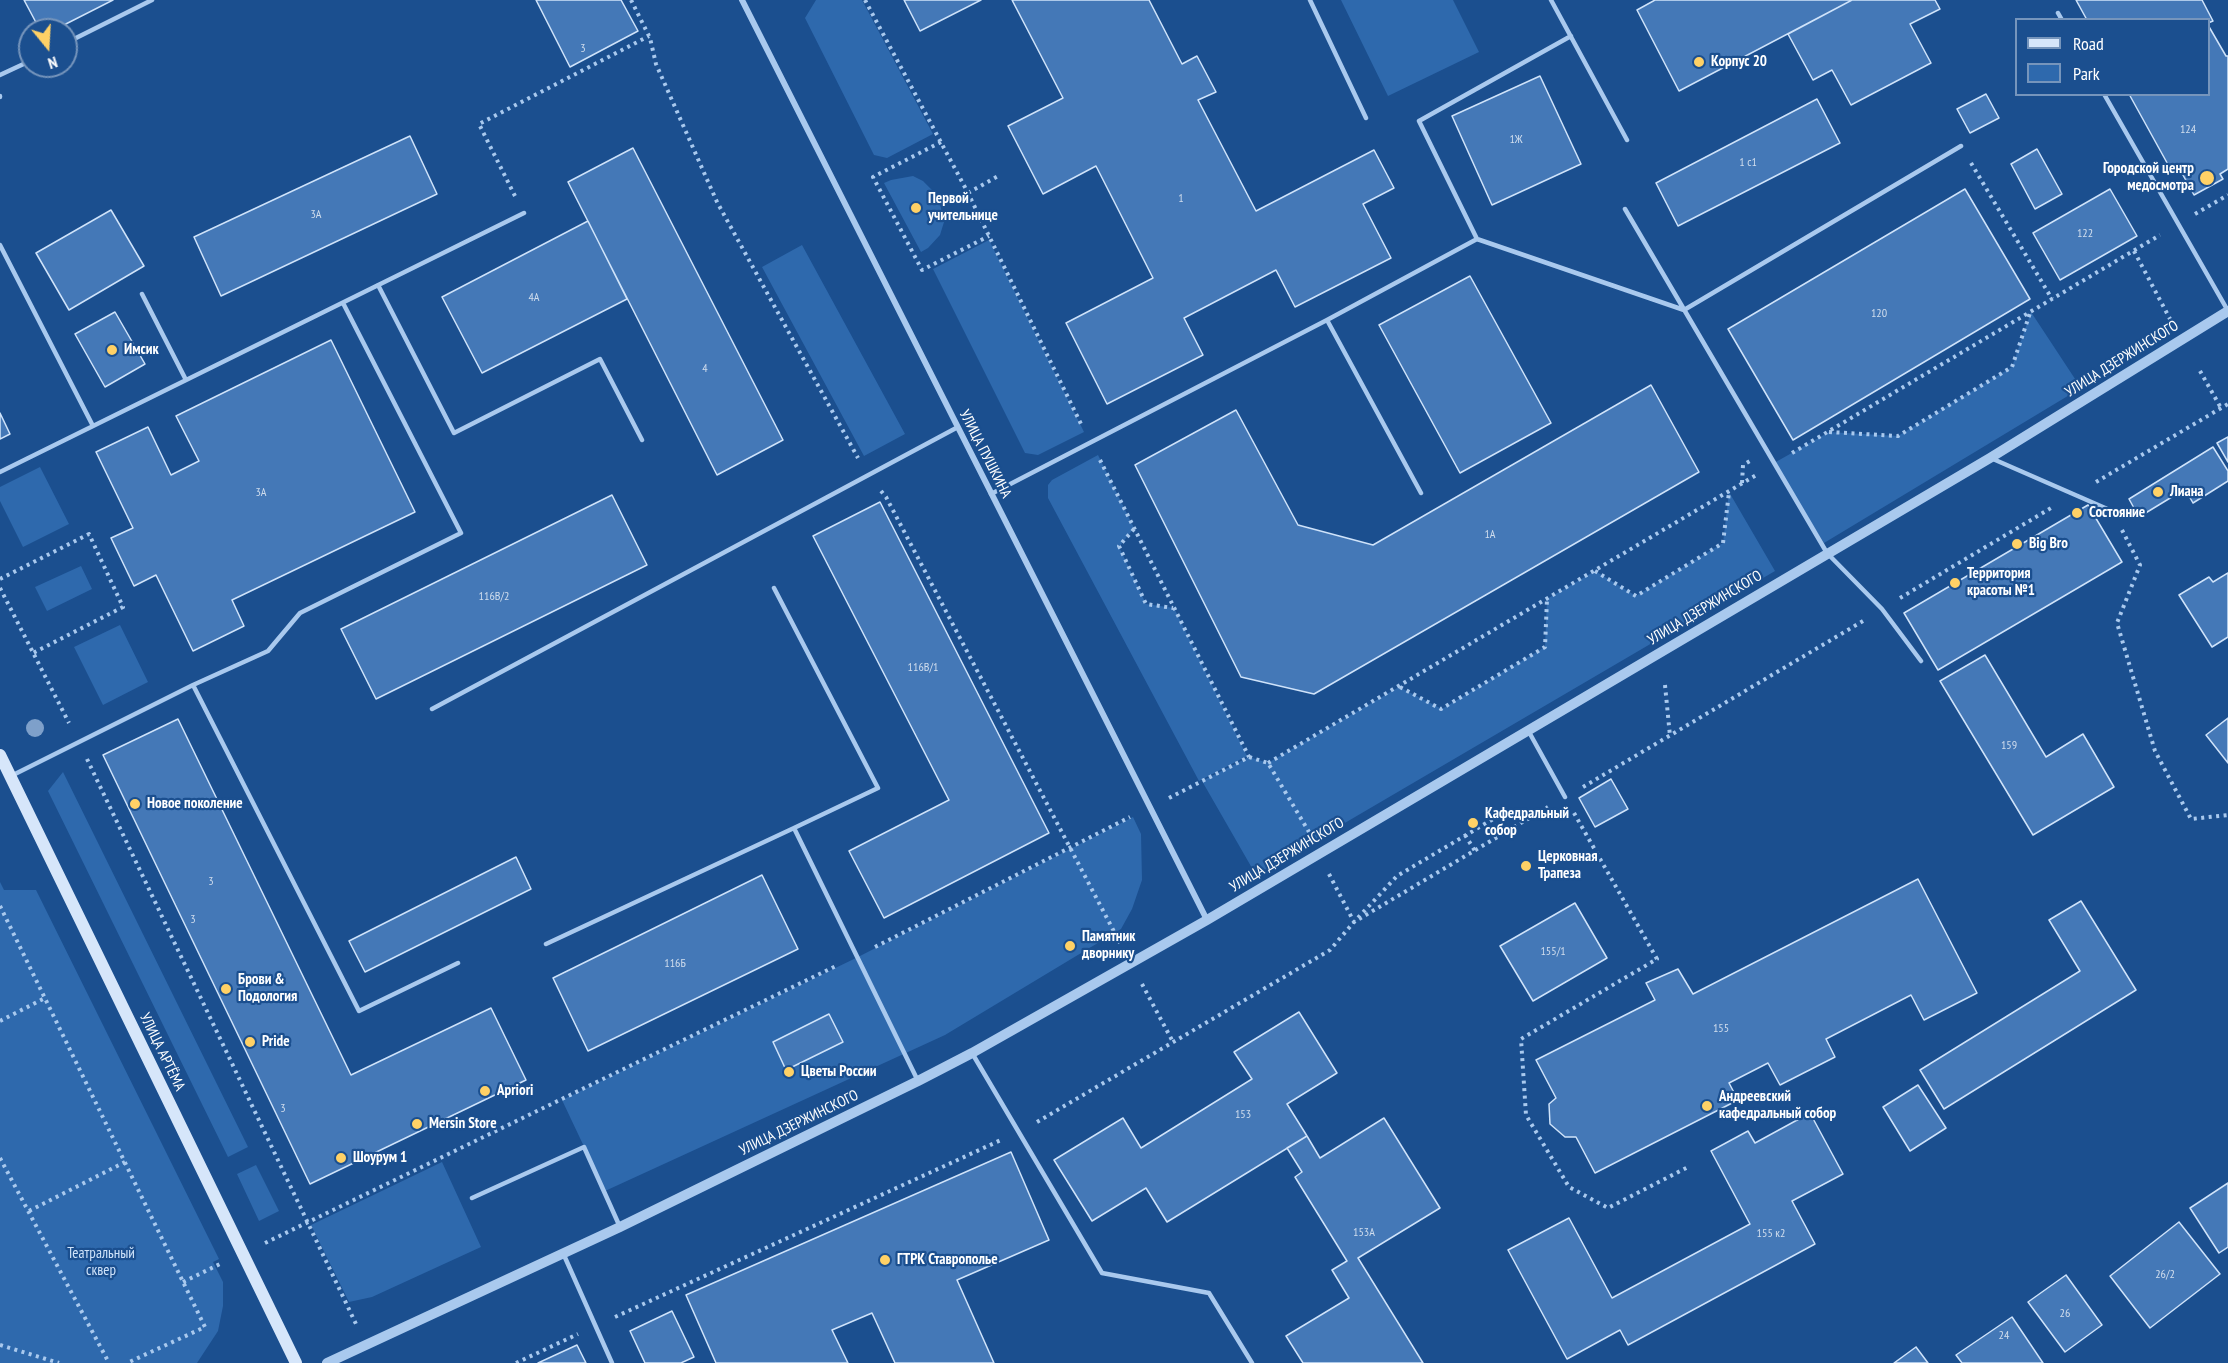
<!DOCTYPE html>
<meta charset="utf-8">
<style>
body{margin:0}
#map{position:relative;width:2228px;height:1363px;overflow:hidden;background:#1b4f8f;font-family:"PT Sans Narrow",sans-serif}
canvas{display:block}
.legend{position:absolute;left:2015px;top:18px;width:195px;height:78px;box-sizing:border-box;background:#1b4f8f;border:2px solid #7695bc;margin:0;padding:8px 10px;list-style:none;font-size:18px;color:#fff}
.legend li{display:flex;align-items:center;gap:12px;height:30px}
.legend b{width:30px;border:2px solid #7695bc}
.north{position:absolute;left:18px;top:18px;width:60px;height:60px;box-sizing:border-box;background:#1b4f8f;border:2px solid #7695bc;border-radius:50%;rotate:162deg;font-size:16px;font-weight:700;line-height:24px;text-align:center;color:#fff}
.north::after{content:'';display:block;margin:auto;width:21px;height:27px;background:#ffd166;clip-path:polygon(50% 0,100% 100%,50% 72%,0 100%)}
</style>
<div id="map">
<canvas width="2228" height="1363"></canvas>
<ul class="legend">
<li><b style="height:8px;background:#d6e6fa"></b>Road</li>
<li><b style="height:16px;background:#2e69ad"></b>Park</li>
</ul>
<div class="north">N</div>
</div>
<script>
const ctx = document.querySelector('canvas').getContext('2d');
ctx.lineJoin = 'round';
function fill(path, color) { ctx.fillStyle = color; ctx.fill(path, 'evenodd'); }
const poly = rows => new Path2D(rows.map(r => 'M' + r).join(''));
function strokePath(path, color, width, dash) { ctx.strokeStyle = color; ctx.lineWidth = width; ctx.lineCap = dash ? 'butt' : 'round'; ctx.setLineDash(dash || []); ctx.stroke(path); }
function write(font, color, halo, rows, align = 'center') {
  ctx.font = font + ' "PT Sans Narrow",sans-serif'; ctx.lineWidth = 4.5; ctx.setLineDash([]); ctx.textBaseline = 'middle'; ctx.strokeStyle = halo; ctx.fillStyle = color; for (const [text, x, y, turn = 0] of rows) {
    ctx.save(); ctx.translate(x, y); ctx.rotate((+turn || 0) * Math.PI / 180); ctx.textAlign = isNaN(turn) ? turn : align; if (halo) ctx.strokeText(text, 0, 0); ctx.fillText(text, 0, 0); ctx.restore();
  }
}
fill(poly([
 [816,0,862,0,933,134,887,158,874,155,805,18],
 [1341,0,1453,0,1479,52,1388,96],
 [913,176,923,181,933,191,940,204,944,222,940,235,928,248,921,252,884,183,891,180],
 [989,240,1084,432,1038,455,1025,453,933,269],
 [802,245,905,434,864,456,762,267],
 [2031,312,2081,388,1824,543,1774,463,1829,432,1898,436,2012,367],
 [1098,455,1134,528,1119,547,1146,604,1174,608,1247,756,1199,781,1048,498,1048,485,1052,480],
 [40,467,69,524,23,547,0,501,0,487],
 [1729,492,1775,571,1256,875,1202,781,1249,757,1268,763,1399,687,1442,709,1545,647,1547,599,1595,571,1636,596,1723,543],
 [81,566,92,589,47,611,35,587],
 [120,625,148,682,103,705,74,647],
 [63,772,248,1147,228,1157,48,791],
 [1133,817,1141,834,1142,880,1132,909,1121,929,945,1035,605,1191,562,1100,856,958],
 [0,882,4,890,36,890,219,1259,213,1262,223,1282,223,1306,218,1331,197,1363,0,1363],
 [442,1162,481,1247,372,1297,349,1302,311,1225],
 [256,1165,279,1211,259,1221,237,1174]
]), '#2e69ad');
const building = poly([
 [24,0,113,0,54,30,40,30,24,0],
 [536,0,621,0,638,31,570,67,536,0],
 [904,0,981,0,920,31,904,0],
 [1012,0,1149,0,1182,64,1197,56,1216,92,1198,100,1256,211,1374,150,1394,188,1363,204,1391,258,1295,307,1276,270,1184,318,1203,355,1107,404,1066,323,1153,278,1096,166,1043,194,1008,126,1063,98,1012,0],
 [1655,0,1852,0,1679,91,1637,10,1655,0],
 [1852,0,1935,0,1940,9,1910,24,1931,63,1851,105,1832,70,1813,80,1788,34,1852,0],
 [2076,0,2202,0,2213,21,2208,23,2208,20,2087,20,2076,0],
 [2208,25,2226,56,2228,56,2228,169,2220,174,2223,179,2194,195,2178,166,2171,170,2129,94,2208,94,2208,25],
 [1540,76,1581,164,1492,205,1452,116,1540,76],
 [1986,94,1999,118,1970,133,1957,109,1986,94],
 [1817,99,1840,143,1678,226,1656,183,1817,99],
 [410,136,437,194,221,296,194,237,410,136],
 [633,148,783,440,717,475,568,182,633,148],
 [2037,149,2062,194,2035,209,2011,164,2037,149],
 [1965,189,2030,299,1793,440,1728,329,1965,189],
 [2110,189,2137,236,2060,280,2033,233,2110,189],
 [111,210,144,266,69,310,36,253,111,210],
 [588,221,627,299,482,373,442,297,588,221],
 [1470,276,1551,423,1460,473,1379,325,1470,276],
 [115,312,145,364,105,387,75,334,115,312],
 [331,340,415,512,232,600,244,626,193,651,156,575,134,586,111,538,133,528,96,452,148,427,171,475,199,461,176,416,331,340],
 [1651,385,1699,472,1314,694,1241,677,1135,465,1236,410,1298,525,1373,545,1651,385],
 [0,413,10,434,0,439,0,413],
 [2228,437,2228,462,2217,443,2228,437],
 [2213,447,2228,471,2228,481,2193,503,2185,489,2139,517,2129,499,2213,447],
 [612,495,647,565,376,699,341,629,612,495],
 [880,502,1049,833,884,918,849,851,949,800,813,536,880,502],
 [2088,505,2122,562,1938,670,1904,613,2088,505],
 [2228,573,2228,637,2212,647,2179,595,2209,577,2213,582,2228,573],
 [1985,655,2046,757,2083,734,2114,787,2033,835,1940,681,1985,655],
 [2228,718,2228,763,2206,735,2228,718],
 [178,719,351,1075,491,1008,526,1080,310,1184,103,755,178,719],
 [1611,779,1628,809,1595,827,1579,798,1611,779],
 [516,857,531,889,365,972,349,941,516,857],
 [762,875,798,949,588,1051,553,978,762,875],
 [1918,879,1977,993,1924,1020,1911,995,1826,1039,1835,1057,1780,1085,1768,1063,1729,1083,1738,1100,1595,1173,1576,1137,1565,1137,1550,1124,1549,1104,1556,1098,1536,1060,1655,1000,1646,983,1678,969,1693,994,1918,879],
 [2081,901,2136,990,1944,1109,1920,1070,2080,971,2049,920,2081,901],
 [1575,903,1607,958,1533,1001,1500,946,1575,903],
 [1299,1012,1337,1073,1287,1104,1307,1136,1167,1222,1146,1188,1092,1221,1054,1160,1123,1118,1141,1148,1252,1079,1234,1052,1299,1012],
 [829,1014,843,1042,786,1070,773,1042,829,1014],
 [1918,1085,1946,1128,1910,1151,1883,1107,1918,1085],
 [1810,1113,1843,1174,1792,1201,1815,1244,1628,1345,1620,1330,1567,1359,1508,1250,1569,1218,1612,1298,1750,1224,1711,1151,1748,1131,1755,1143,1810,1113],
 [1384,1118,1440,1208,1358,1258,1423,1363,1303,1363,1286,1336,1349,1298,1332,1270,1347,1261,1295,1177,1302,1172,1287,1148,1307,1136,1320,1158,1384,1118],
 [1011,1152,1049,1240,957,1280,994,1363,895,1363,872,1313,832,1330,848,1363,716,1363,686,1295,1011,1152],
 [2228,1183,2228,1247,2219,1253,2190,1208,2228,1183],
 [2179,1222,2220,1274,2150,1328,2110,1276,2179,1222],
 [2066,1275,2102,1325,2065,1352,2028,1302,2066,1275],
 [672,1311,694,1357,681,1363,645,1363,630,1331,672,1311],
 [2012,1317,2043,1363,1962,1363,1956,1355,2012,1317],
 [577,1345,586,1363,538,1363,577,1345],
 [1916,1347,1928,1363,1894,1363,1916,1347]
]);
fill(building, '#4478b7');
strokePath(building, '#cfe3fa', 1.5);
strokePath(poly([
 [631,0,650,38,656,64,717,202,858,458],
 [865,0,968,193,1081,424],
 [941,142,873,177,922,270,989,236],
 [1971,163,2052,299],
 [968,193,1000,175],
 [515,196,479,124,649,36],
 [2195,214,2228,195],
 [2134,251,2170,319],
 [2200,371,2221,408],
 [1829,432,1898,436,2012,367,2030,313],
 [1792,453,2160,235],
 [1100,460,1249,757],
 [2096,482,2228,404],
 [1742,483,1743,465,1750,461],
 [881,491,886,497,1120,943],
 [1134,529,1119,546,1146,604,1173,608],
 [2122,530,2140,565,2117,623,2155,751,2191,819,2228,815],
 [1595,571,1636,596,1723,543,1729,492],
 [0,579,89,534,123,607,33,653],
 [0,588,69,723],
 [1900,598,2051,508],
 [1665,685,1670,736],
 [1400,687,1441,709,1545,647,1547,599],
 [87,759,356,1324],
 [1268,763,1758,474],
 [1583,787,1863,621],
 [1169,798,1249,757,1268,763,1309,832],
 [1574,813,1657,959,1521,1039,1526,1115,1569,1187,1608,1208,1690,1166],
 [1465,835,1475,851],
 [1329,874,1354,922,1397,876,1505,812,1533,815],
 [0,906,205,1327,127,1363],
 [875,947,1130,817],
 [1142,984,1173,1042],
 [0,1021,45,998],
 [1037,1122,1330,950,1354,922,1548,807],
 [0,1158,109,1363],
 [29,1211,125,1162],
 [265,1243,838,965],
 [183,1282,220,1264],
 [615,1317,1001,1140],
 [0,1345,59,1363],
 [516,1363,578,1334]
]), '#a9c9ee', 4, [3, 4.5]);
strokePath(poly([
 [1310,0,1366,118],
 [1551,0,1627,140],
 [2058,13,2062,20],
 [1571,36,1419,121,1477,239,1684,310,1961,146],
 [66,43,152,0],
 [0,75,30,61],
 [2104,94,2228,311],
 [0,96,0,97],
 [1625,209,1827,553,1882,609,1921,661],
 [0,245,93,426],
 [378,285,454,433,600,359,642,440],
 [142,294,186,380],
 [1327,320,1421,493],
 [1993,459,2112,511],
 [0,472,524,213],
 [991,494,1327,320,1477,239],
 [774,588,878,788,794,828,918,1081],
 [193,685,359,1011,458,963],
 [432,709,958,427],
 [1529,732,1565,797],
 [11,776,193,685,268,651,300,613,461,533,343,303],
 [546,944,794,828],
 [972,1053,1102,1273,1209,1293,1252,1363],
 [472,1198,584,1147,620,1227],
 [563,1253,612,1363]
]), '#a9c9ee', 4.5);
strokePath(poly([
 [742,0,1207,920]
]), '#a9c9ee', 6);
strokePath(poly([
 [327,1363,620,1227,918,1081,972,1053,1207,920,1990,458,2228,311]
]), '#a9c9ee', 10);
strokePath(poly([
 [0,755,296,1363]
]), '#d6e6fa', 12);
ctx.fillStyle = '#7ea0ca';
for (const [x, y] of [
 [35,728]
]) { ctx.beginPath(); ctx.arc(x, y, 9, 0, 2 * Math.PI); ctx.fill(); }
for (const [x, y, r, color] of [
 [1699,62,6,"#ffd166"],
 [2207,178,8,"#ffd166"],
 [916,208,6,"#ffd166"],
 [112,350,6,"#ffd166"],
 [2158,492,6,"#ffd166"],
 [2077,513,6,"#ffd166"],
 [2017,544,6,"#ffd166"],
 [1955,583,6,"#ffd166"],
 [135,804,6,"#ffd166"],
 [1473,823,6,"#ffd166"],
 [1526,866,6,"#ffd166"],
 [1070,946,6,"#ffd166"],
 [226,989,6,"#ffd166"],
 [250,1042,6,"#ffd166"],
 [789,1072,6,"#ffd166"],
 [485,1091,6,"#ffd166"],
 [1707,1106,6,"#ffd166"],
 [417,1124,6,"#ffd166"],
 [341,1158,6,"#ffd166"],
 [885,1260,6,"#ffd166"]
]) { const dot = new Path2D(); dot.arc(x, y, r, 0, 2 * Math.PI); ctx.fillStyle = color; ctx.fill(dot); strokePath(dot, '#1b4f8f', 2); }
write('12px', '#d0dded', null, [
 ["3",583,49],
 ["124",2188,130],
 ["1Ж",1516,140],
 ["1 с1",1748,163],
 ["1",1181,199],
 ["3А",316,215],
 ["122",2085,234],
 ["4А",534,298],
 ["120",1879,314],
 ["4",705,369],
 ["3А",261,493],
 ["1А",1490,535],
 ["116В/2",494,597],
 ["116В/1",923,668],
 ["159",2009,746],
 ["3",211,882],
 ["3",193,920],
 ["155/1",1553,952],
 ["116Б",675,964],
 ["155",1721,1029],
 ["3",283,1109],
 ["153",1243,1115],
 ["153А",1364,1233],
 ["155 к2",1771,1234],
 ["26/2",2165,1275],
 ["26",2065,1314],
 ["24",2004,1336]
]);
write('bold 15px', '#fff', '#1b4f8f', [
 ["Корпус 20",1711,62],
 ["Городской центр",2194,169,"right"],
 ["медосмотра",2194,186,"right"],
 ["Первой",928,199],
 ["учительнице",928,216],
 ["Имсик",124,350],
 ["Лиана",2170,492],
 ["Состояние",2089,513],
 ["Big Bro",2029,544],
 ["Территория",1967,574],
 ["красоты №1",1967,591],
 ["Новое поколение",147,804],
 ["Кафедральный",1485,814],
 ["собор",1485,831],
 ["Церковная",1538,857],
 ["Трапеза",1538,874],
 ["Памятник",1082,937],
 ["дворнику",1082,954],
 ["Брови &",238,980],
 ["Подология",238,997],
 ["Pride",262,1042],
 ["Цветы России",801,1072],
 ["Apriori",497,1091],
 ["Андреевский",1719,1097],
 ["кафедральный собор",1719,1114],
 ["Mersin Store",429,1124],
 ["Шоурум 1",353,1158],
 ["ГТРК Ставрополье",897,1260]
], 'left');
write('15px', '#fff', '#1b4f8f', [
 ["УЛИЦА ДЗЕРЖИНСКОГО",2122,359,-32],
 ["УЛИЦА ПУШКИНА",985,454,63],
 ["УЛИЦА ДЗЕРЖИНСКОГО",1705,608,-31],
 ["УЛИЦА ДЗЕРЖИНСКОГО",1287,855,-31],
 ["УЛИЦА АРТЁМА",162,1052,64],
 ["УЛИЦА ДЗЕРЖИНСКОГО",799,1123,-26]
]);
write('15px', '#cfe3fa', '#1b4f8f', [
 ["Театральный",101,1254],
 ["сквер",101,1271]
]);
</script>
